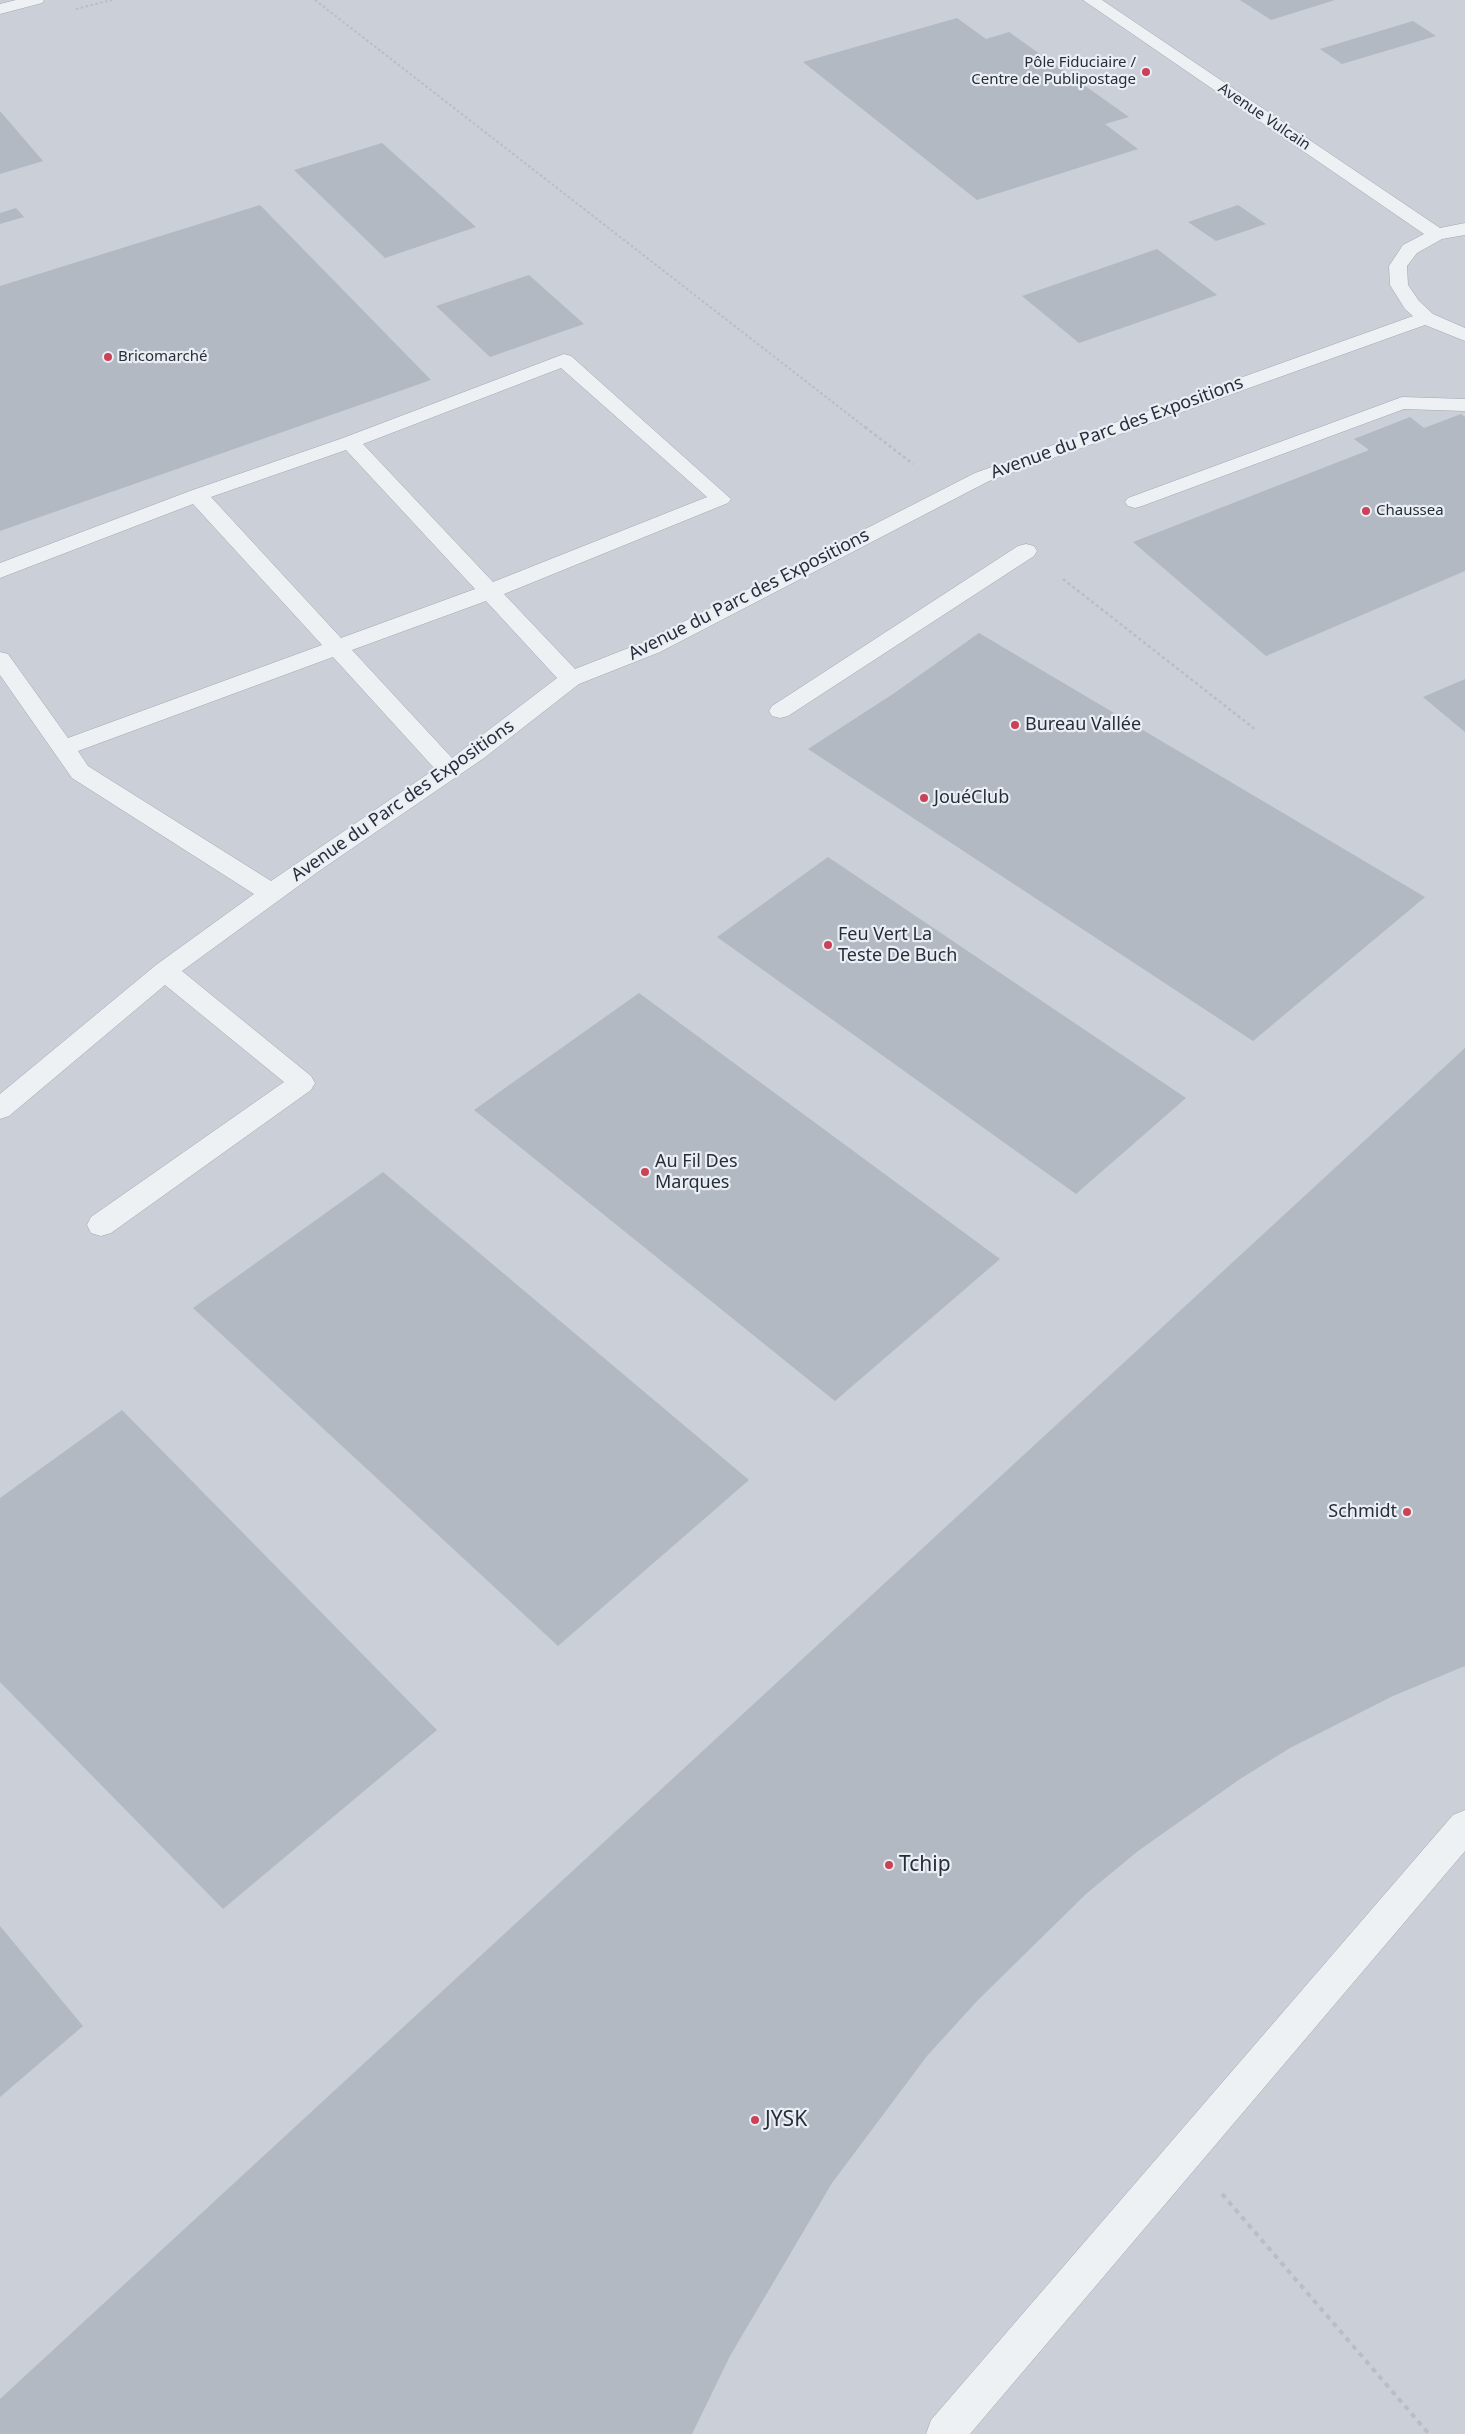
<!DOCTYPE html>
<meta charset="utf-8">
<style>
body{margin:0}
canvas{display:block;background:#dce0e6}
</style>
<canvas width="1465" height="2434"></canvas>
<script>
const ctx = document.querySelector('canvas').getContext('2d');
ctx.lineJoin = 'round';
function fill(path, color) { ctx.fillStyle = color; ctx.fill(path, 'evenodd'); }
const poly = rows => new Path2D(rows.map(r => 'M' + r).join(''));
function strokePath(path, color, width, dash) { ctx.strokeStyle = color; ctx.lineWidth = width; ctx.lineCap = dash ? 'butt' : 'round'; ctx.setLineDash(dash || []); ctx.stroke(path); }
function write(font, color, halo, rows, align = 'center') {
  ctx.font = font + ' "Noto Sans",sans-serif'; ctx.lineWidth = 4.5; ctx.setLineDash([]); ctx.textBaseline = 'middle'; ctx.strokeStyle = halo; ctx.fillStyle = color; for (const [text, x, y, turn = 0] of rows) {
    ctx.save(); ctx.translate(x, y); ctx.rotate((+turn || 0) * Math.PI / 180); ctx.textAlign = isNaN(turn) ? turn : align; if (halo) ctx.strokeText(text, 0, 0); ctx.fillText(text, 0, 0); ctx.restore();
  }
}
fill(poly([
 [0,0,1465,0,1465,2434,0,2434]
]), '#cacfd8');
fill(poly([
 [1240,0,1335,0,1271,20],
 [957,18,986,39,1009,32,1129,117,1105,124,1138,149,977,200,803,62],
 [1413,21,1436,36,1342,64,1320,49],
 [0,111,43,161,0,174],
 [382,143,476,227,385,258,294,170],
 [260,205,431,380,0,531,0,286],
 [1238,205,1266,224,1216,241,1188,222],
 [16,208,24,217,0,224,0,213],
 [1157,249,1217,295,1079,343,1022,296],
 [529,275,584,324,490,357,436,306],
 [1461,414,1465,417,1465,571,1266,656,1133,542,1369,450,1354,439,1410,417,1424,428],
 [979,633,1425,897,1253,1041,808,749,893,694],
 [1465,679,1465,732,1423,697],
 [828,857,1186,1098,1076,1194,717,937],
 [639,993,1000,1259,835,1401,474,1110],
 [1465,1048,1465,1666,1393,1696,1290,1748,1240,1779,1138,1851,1086,1894,978,2000,927,2056,832,2183,730,2356,692,2434,0,2434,0,2399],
 [383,1172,749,1480,558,1646,193,1308],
 [122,1410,437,1730,223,1909,0,1682,0,1498],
 [0,1926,83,2026,0,2097]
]), '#b3b9c3');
const minor = poly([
 [16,0,44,0,42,3,0,14,0,4,16,0],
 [1083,0,1102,0,1440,228,1465,223,1465,235,1442,239,1417,253,1407,266,1408,285,1419,301,1433,314,1465,328,1465,341,1425,325,989,481,660,652,579,684,484,758,319,871,182,971,311,1076,315,1083,311,1090,111,1233,101,1236,91,1233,87,1225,91,1217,284,1082,165,985,9,1116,0,1119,0,1094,156,965,254,894,72,778,0,675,0,652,8,654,68,738,322,645,193,504,0,578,0,563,190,491,343,438,564,354,571,356,731,499,728,503,504,594,575,669,644,642,975,473,1413,316,1405,309,1390,285,1389,266,1403,245,1424,234,1083,0],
 [561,368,707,497,493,582,363,444,561,368],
 [346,450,475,589,341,638,211,497,346,450],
 [486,601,557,678,452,758,352,650,486,601],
 [333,657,435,769,271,881,88,766,78,751,333,657],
 [1402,397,1465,399,1465,411,1404,409,1142,506,1135,508,1128,506,1125,502,1128,498,1402,397],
 [1026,544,1034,546,1037,551,1034,556,788,716,780,718,772,716,769,711,772,706,1018,546,1026,544],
 [1465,1810,1465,1851,970,2434,926,2434,931,2420,1453,1815,1465,1810]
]);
strokePath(minor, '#a2a7b0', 1);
strokePath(poly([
 [315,0,866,428],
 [76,9,112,0]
]), '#babec4', 2, [2.5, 2.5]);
strokePath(poly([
 [865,427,913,464],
 [1063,579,1256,730]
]), '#babec4', 2.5, [3, 3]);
strokePath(poly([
 [1222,2194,1429,2434]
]), '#babec4', 4, [5, 5]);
fill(minor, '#eef1f4');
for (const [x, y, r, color] of [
 [1146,72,5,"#cb4158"],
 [108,357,5,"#cb4158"],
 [1366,511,5,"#cb4158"],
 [1015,725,5,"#cb4158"],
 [924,798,5,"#cb4158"],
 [828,945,5,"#cb4158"],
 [645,1172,5,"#cb4158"],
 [1407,1512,5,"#cb4158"],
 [889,1865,5,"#cb4158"],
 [755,2120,5,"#cb4158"]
]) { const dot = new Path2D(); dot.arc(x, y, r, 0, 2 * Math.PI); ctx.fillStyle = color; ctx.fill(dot); strokePath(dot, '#ebeff4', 2); }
write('15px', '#262e3c', '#ebeff4', [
 ["Pôle Fiduciaire /",1136,63,"right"],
 ["Centre de Publipostage",1136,80,"right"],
 ["Bricomarché",118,357],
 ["Chaussea",1376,511]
], 'left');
write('15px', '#262e3c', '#ebeff4', [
 ["Avenue Vulcain",1264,117,34]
]);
write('18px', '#262e3c', '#ebeff4', [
 ["Avenue du Parc des Expositions",1117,428,-20],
 ["Avenue du Parc des Expositions",749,595,-27],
 ["Avenue du Parc des Expositions",403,801,-35]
]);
write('18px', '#262e3c', '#ebeff4', [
 ["Bureau Vallée",1025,725],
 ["JouéClub",934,798],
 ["Feu Vert La",838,935],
 ["Teste De Buch",838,956],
 ["Au Fil Des",655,1162],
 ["Marques",655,1183],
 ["Schmidt",1397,1512,"right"]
], 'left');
write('21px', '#262e3c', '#ebeff4', [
 ["Tchip",899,1865],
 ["JYSK",765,2120]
], 'left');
</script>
